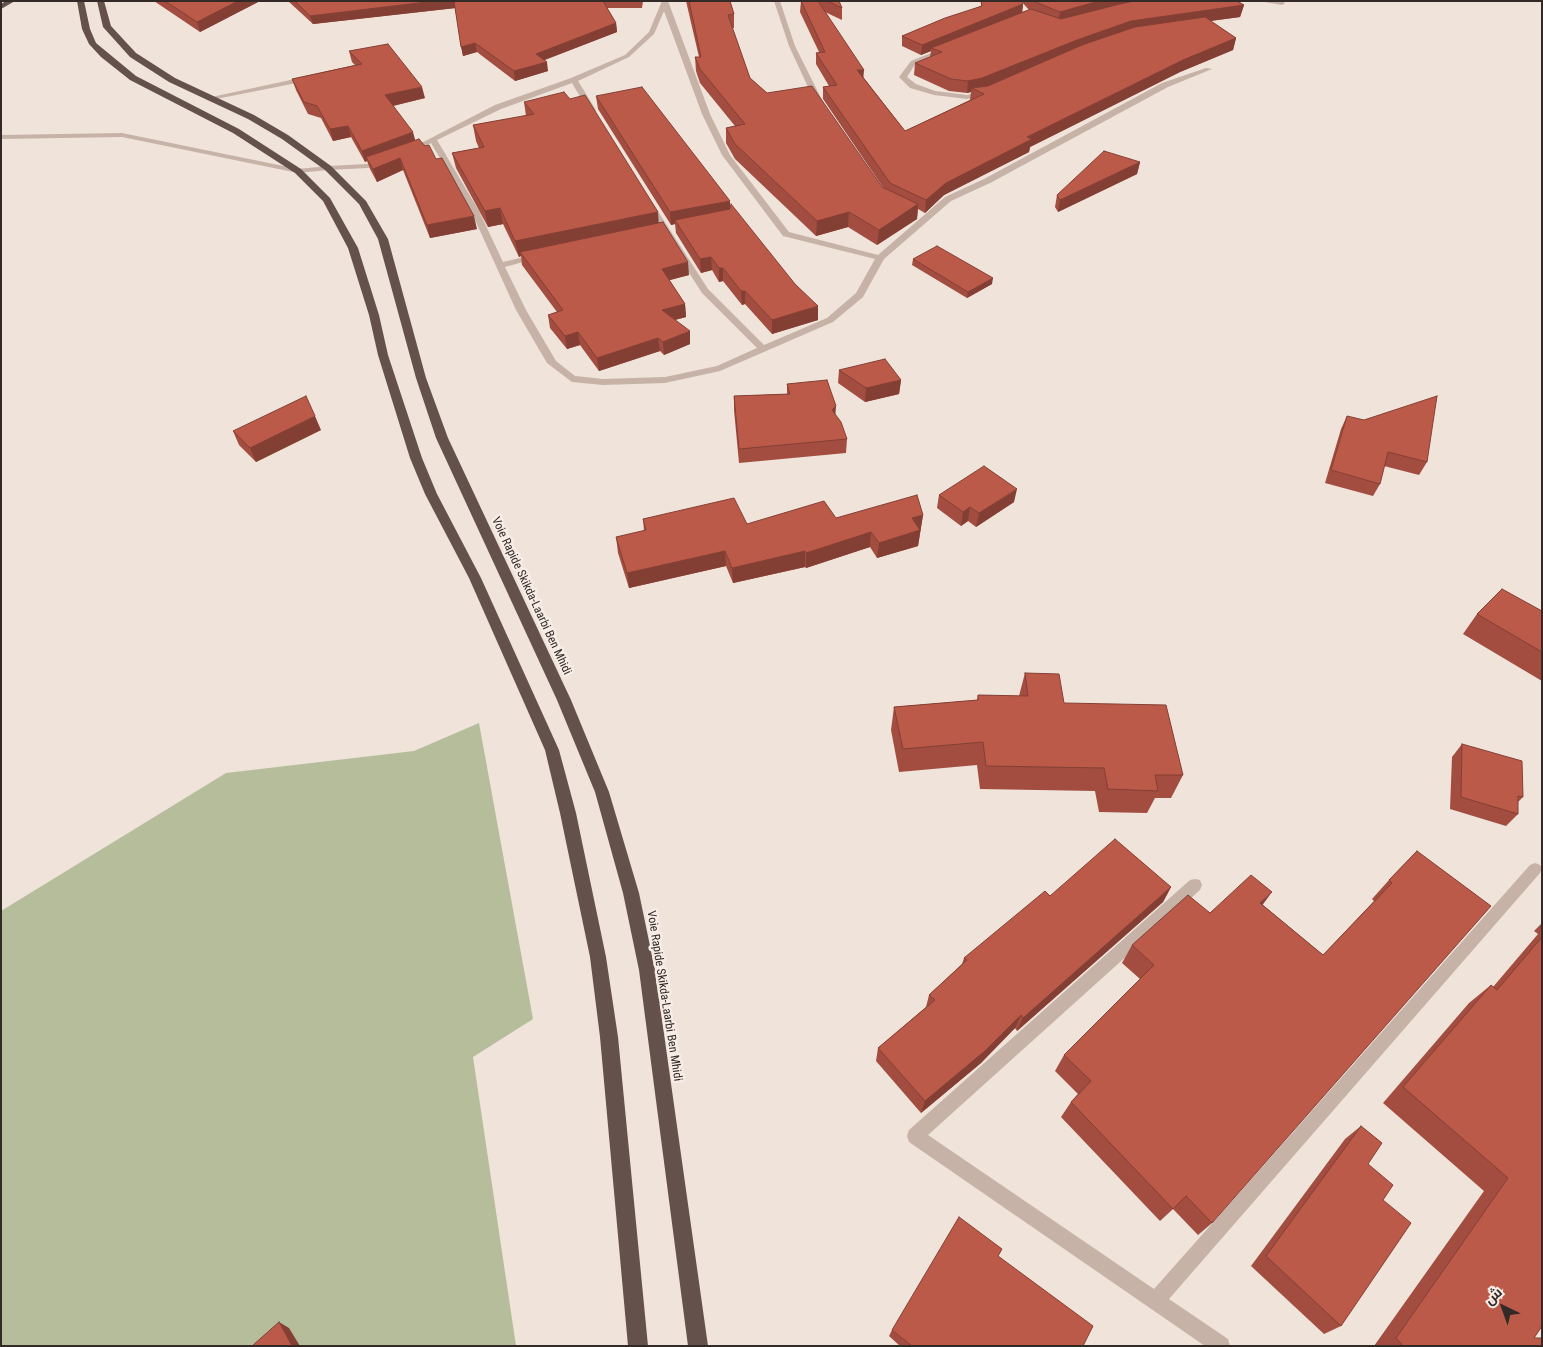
<!DOCTYPE html>
<meta charset="utf-8">
<style>
body{margin:0}
#map{position:relative;width:1543px;height:1347px;overflow:hidden;background:#efe3da;font-family:"Roboto Condensed",Cairo,sans-serif}
canvas{display:block}
.frame{position:absolute;inset:0;border:2px solid #332927;pointer-events:none}
.north{position:absolute;left:1478px;top:1282px;width:50px;height:50px;-webkit-text-stroke:4px #f7ede6;paint-order:stroke;rotate:318deg;font-size:14px;font-weight:700;line-height:20px;text-align:center;color:#332927}
.north::after{content:'';display:block;margin:auto;width:18px;height:22px;background:#332927;clip-path:polygon(50% 0,100% 100%,50% 72%,0 100%)}
</style>
<div id="map">
<canvas width="1543" height="1347"></canvas>
<div class="frame"></div>
<div class="north">ش</div>
</div>
<script>
const ctx = document.querySelector('canvas').getContext('2d');
ctx.lineJoin = 'round';
function fill(path, color) { ctx.fillStyle = color; ctx.fill(path, 'evenodd'); }
const poly = rows => new Path2D(rows.map(r => 'M' + r).join(''));
function strokePath(path, color, width, dash) { ctx.strokeStyle = color; ctx.lineWidth = width; ctx.lineCap = dash ? 'butt' : 'round'; ctx.setLineDash(dash || []); ctx.stroke(path); }
function write(font, color, halo, rows, align = 'center') {
  ctx.font = font + ' "Roboto Condensed",sans-serif'; ctx.lineWidth = 5; ctx.setLineDash([]); ctx.textBaseline = 'middle'; ctx.strokeStyle = halo; ctx.fillStyle = color; for (const [text, x, y, turn = 0] of rows) {
    ctx.save(); ctx.translate(x, y); ctx.rotate((+turn || 0) * Math.PI / 180); ctx.textAlign = isNaN(turn) ? turn : align; if (halo) ctx.strokeText(text, 0, 0); ctx.fillText(text, 0, 0); ctx.restore();
  }
}
fill(poly([
 [479,723,533,1019,473,1057,516,1346,1,1346,1,911,226,773,414,751]
]), '#b5bd9b');
fill(poly([
 [662,1,668,1,710,114,730,155,789,232,878,255,945,197,984,179,1162,83,1206,68,1212,69,1168,87,990,183,951,201,884,259,863,297,833,322,720,371,665,383,603,385,572,382,547,363,516,310,471,211,431,143,411,154,404,152,495,105,571,78,625,55,649,32,662,1],
 [664,11,702,114,722,155,783,236,875,259,856,293,827,318,764,345,708,289,652,202,646,202,645,204,702,293,757,348,717,366,665,377,603,379,575,376,556,361,526,310,505,267,541,257,537,254,503,262,479,211,437,140,501,109,572,83,589,112,595,112,596,110,578,81,629,57,654,34,664,11],
 [774,1,780,1,795,46,822,100,821,102,814,100,789,46,774,1],
 [1258,1,1283,1,1285,3,1282,5,1258,1],
 [946,47,948,48,948,50,916,63,907,77,916,84,935,91,967,95,986,91,989,91,989,95,967,99,934,95,910,88,899,77,911,61,946,47],
 [309,76,312,76,312,80,211,100,207,98,309,76],
 [384,158,387,158,387,162,368,168,328,170,324,168,328,166,367,164,384,158],
 [1535,863,1540,865,1542,868,1540,873,1169,1299,1228,1339,1230,1346,1205,1346,909,1142,907,1136,909,1130,1190,880,1195,879,1200,880,1202,885,1200,890,928,1135,1154,1289,1530,865,1535,863]
]), '#c6b2a7');
fill(poly([
 [122,133,298,169,328,166,332,168,328,170,298,173,122,137,1,139,1,135,122,133]
]), '#c6b2a7');
fill(poly([
 [6,1,15,1,1,9,1,4,6,1],
 [77,1,84,1,90,29,96,43,136,76,239,129,301,169,330,198,358,248,379,315,388,355,422,458,437,494,481,578,559,750,576,813,606,957,618,1037,648,1346,628,1346,600,1037,590,957,560,813,545,750,469,578,425,494,410,458,378,355,369,315,348,248,323,201,295,173,233,133,130,80,101,57,89,44,82,29,77,1],
 [97,1,104,1,111,26,136,53,175,78,254,115,288,135,331,166,366,201,388,239,426,378,448,438,571,700,609,792,639,893,655,970,708,1346,688,1346,639,970,623,893,595,792,557,700,436,438,416,378,378,239,359,204,325,170,282,139,248,119,169,82,130,57,103,27,97,1]
]), '#64514c');
fill(poly([
 [154,1,260,1,200,32],
 [288,1,643,1,642,8,607,8,616,23,617,32,544,60,548,71,515,81,477,52,463,56,455,8,313,24],
 [686,1,730,1,734,14,734,28,732,28,750,78,767,93,882,187,884,189,823,99,823,87,829,86,816,64,816,53,819,52,800,12,801,1,839,1,842,8,842,20,825,12,864,78,905,131,970,100,971,92,967,93,949,91,914,75,915,63,930,57,931,51,921,55,902,46,902,36,981,6,981,2,1023,4,1022,12,1029,10,1021,1,1237,1,1244,5,1240,17,1210,21,1236,38,1233,50,1180,72,1030,147,1029,152,944,195,925,213,918,209,917,219,877,245,848,227,816,236,735,159,726,143,726,128,735,126,700,83,696,71,695,57,699,57],
 [349,51,425,98,393,106,415,140,436,159,477,229,430,238,403,170,377,182,370,169,367,161,365,162,351,137,333,141,321,118,308,114,296,90,292,79,355,65,352,62],
 [596,96,730,209,818,320,772,334,745,304,742,305,723,281,719,282,712,270,701,273,676,233,675,224,671,225,598,109],
 [524,102,659,223,689,275,669,280,685,304,686,317,675,320,690,344,664,355,660,351,599,371,580,345,567,349,550,328,548,315,557,312,522,265,521,256,519,257,503,224,488,227,456,168,452,153,479,148,476,141,473,125,526,116],
 [1140,162,1137,174,1058,212,1055,207,1057,195],
 [913,259,992,284,967,298,912,265],
 [839,370,901,380,899,394,865,402,838,383],
 [787,384,835,414,847,439,846,453,739,463,734,410,734,396,787,394],
 [1347,416,1427,462,1419,475,1384,466,1380,484,1373,496,1325,483,1341,429],
 [321,430,256,462,239,445,233,431],
 [939,495,1014,502,976,527,968,521,961,526,937,508],
 [923,515,918,546,877,558,870,547,806,568,805,567,733,583,726,566,629,588,618,553,616,537,644,531,643,519,747,524,836,518],
 [1542,611,1542,681,1463,634,1477,614],
 [1025,673,1064,703,1183,775,1171,798,1155,798,1147,813,1099,812,1095,791,980,789,977,765,899,772,891,730,894,707,977,700,978,695,1019,696],
 [1462,744,1523,797,1518,802,1518,814,1506,826,1450,809,1452,757],
 [1417,851,1212,1223,1198,1235,1173,1209,1160,1221,1061,1117,1071,1102,1078,1094,1055,1071,1064,1055,1140,979,1122,963,1132,945,1210,913,1263,905,1323,955,1374,901,1372,899,1389,880],
 [1171,887,1163,902,1017,1031,1015,1028,981,1063,921,1113,876,1061,878,1048,926,1007,929,995,962,964,964,958,1050,896],
 [1542,923,1542,1326,1534,1338,1542,1346,1374,1346,1484,1191,1383,1103,1469,1003,1491,985,1493,987,1538,934,1534,931],
 [1361,1126,1368,1164,1383,1200,1341,1326,1324,1334,1251,1266,1345,1139],
 [998,1256,1083,1346,900,1346,889,1336,892,1330]
]), '#a24d40');
fill(poly([
 [238,1,260,1,200,32,197,22],
 [435,1,455,1,456,8,313,24,310,16],
 [1099,1,1162,1,1058,23,1060,12],
 [1023,4,1022,14,931,48,931,51,921,55,922,45],
 [1244,5,1240,17,1128,32,980,90,972,88,971,92,967,93,968,81,1077,40,1131,21],
 [616,23,617,32,537,63,536,54],
 [1236,38,1233,50,1180,72,1030,147,1029,152,944,195,925,213,926,200,946,183,1027,137,1183,60],
 [475,43,477,52,463,56,461,47],
 [547,62,548,71,515,81,514,71],
 [857,70,864,70,863,82],
 [422,87,425,98,388,107,385,95],
 [348,126,351,137,333,141,330,129],
 [413,132,416,143,366,157,367,161,365,162,362,151],
 [400,158,403,170,377,182,373,169],
 [1140,162,1137,174,1058,212,1060,200],
 [730,201,730,214,675,220,675,224,671,225,670,212],
 [918,204,917,219,877,245,879,230],
 [500,208,503,224,488,227,485,211],
 [658,212,659,228,520,252,521,256,519,257,515,241],
 [849,212,848,227,816,236,817,221],
 [474,216,477,229,430,238,427,225],
 [711,257,712,270,701,273,700,259],
 [688,262,689,275,663,282,662,269],
 [719,268,723,268,723,281,719,282],
 [993,278,992,284,967,298,968,292],
 [741,291,745,291,745,304,742,305],
 [685,304,686,317,663,323,662,310],
 [818,306,818,320,772,334,772,320],
 [690,331,690,344,664,355,663,342],
 [578,332,580,345,567,349,565,336],
 [658,338,660,351,599,371,597,358],
 [901,380,899,394,865,402,866,388],
 [836,406,835,420,832,410],
 [315,416,321,430,256,462,250,448],
 [1017,489,1014,502,976,527,979,513],
 [970,507,968,521,961,526,963,512],
 [923,515,918,546,877,558,879,543,912,518],
 [871,532,870,547,806,568,806,553],
 [725,551,726,566,629,588,627,573],
 [805,551,805,567,733,583,732,568],
 [1171,887,1163,902,1017,1031,1023,1018],
 [1272,892,1258,911,1260,903],
 [1021,1015,1015,1028,981,1063,921,1113,925,1101],
 [279,1322,289,1328,300,1346,292,1346]
]), '#843f34');
const building = poly([
 [165,1,238,1,197,22,165,1],
 [295,1,435,1,310,16,295,1],
 [454,1,603,1,616,23,536,54,547,62,514,71,475,43,461,47,454,1],
 [689,1,730,1,734,14,728,15,750,78,767,93,812,86,882,187,918,204,879,230,849,212,817,221,735,144,726,128,745,124,700,69,695,57,701,57,689,1],
 [801,1,818,1,864,70,857,70,905,131,984,94,972,88,988,86,1082,45,1135,27,1205,17,1236,38,1183,60,1027,137,1032,139,946,183,926,200,890,183,823,87,837,85,816,53,825,52,801,1],
 [827,1,839,1,842,8,827,1],
 [984,1,1021,1,1023,4,922,45,902,36,945,18,982,6,981,2,984,1],
 [1033,1,1099,1,1060,12,1033,1],
 [1134,1,1237,1,1244,5,1131,21,1077,40,982,78,968,81,951,79,915,63,942,52,931,48,1031,9,1061,19,1120,4,1134,1],
 [388,44,422,87,385,95,413,132,362,151,348,126,330,129,317,106,304,102,292,79,362,64,349,51,388,44],
 [642,87,730,201,670,212,596,96,642,87],
 [564,92,570,99,585,95,658,212,515,241,500,208,485,211,452,153,484,147,473,125,534,114,524,102,564,92],
 [419,139,425,146,429,145,436,159,442,158,474,216,427,225,400,158,373,169,366,157,419,139],
 [1104,151,1140,162,1060,200,1057,195,1104,151],
 [731,204,795,284,818,306,772,320,745,291,741,291,723,268,719,268,711,257,700,259,675,220,730,209,731,204],
 [663,222,688,262,662,269,685,304,662,310,690,331,663,342,658,338,597,358,578,332,565,336,548,315,563,310,520,252,663,222],
 [937,246,993,278,968,292,913,259,937,246],
 [885,359,901,380,866,388,839,370,885,359],
 [827,380,836,406,832,410,841,422,847,439,739,449,734,396,790,394,787,384,827,380],
 [306,396,315,416,250,448,233,431,306,396],
 [1437,396,1427,462,1388,452,1380,484,1331,470,1347,416,1364,420,1437,396],
 [984,466,1017,489,979,513,970,507,963,512,939,495,984,466],
 [917,495,923,515,912,518,920,530,879,543,871,532,806,553,805,551,732,568,725,551,627,573,616,537,646,530,643,519,734,498,747,524,824,501,836,518,917,495],
 [1502,589,1542,611,1542,652,1477,614,1502,589],
 [1025,673,1059,674,1064,703,1166,705,1183,775,1155,775,1158,791,1108,789,1104,768,986,766,983,742,903,749,894,707,978,700,978,695,1028,696,1025,673],
 [1462,744,1522,761,1523,797,1518,796,1518,814,1461,797,1462,744],
 [1115,839,1171,887,1023,1018,1021,1015,986,1050,925,1101,878,1048,935,1000,929,995,967,960,964,958,1045,891,1050,896,1115,839],
 [1417,851,1491,906,1212,1223,1186,1196,1173,1209,1071,1102,1091,1081,1064,1055,1154,965,1132,945,1188,895,1210,913,1251,875,1272,892,1260,903,1323,955,1392,883,1389,880,1417,851],
 [1542,937,1542,1326,1534,1338,1542,1338,1542,1346,1403,1346,1396,1338,1508,1178,1403,1087,1491,985,1497,990,1542,937],
 [1361,1126,1382,1143,1368,1164,1393,1185,1383,1200,1411,1223,1341,1326,1266,1256,1361,1126],
 [959,1217,1002,1249,998,1256,1093,1326,1083,1346,912,1346,892,1330,959,1217],
 [279,1322,292,1346,252,1346,279,1322]
]);
fill(building, '#bc5a4a');
strokePath(building, '#843f34', 1);
write('12px', '#332927', '#f7ede6', [
 ["Voie Rapide Skikda-Laarbi Ben Mhidi",531,596,65],
 ["Voie Rapide Skikda-Laarbi Ben Mhidi",664,996,81]
]);
</script>
